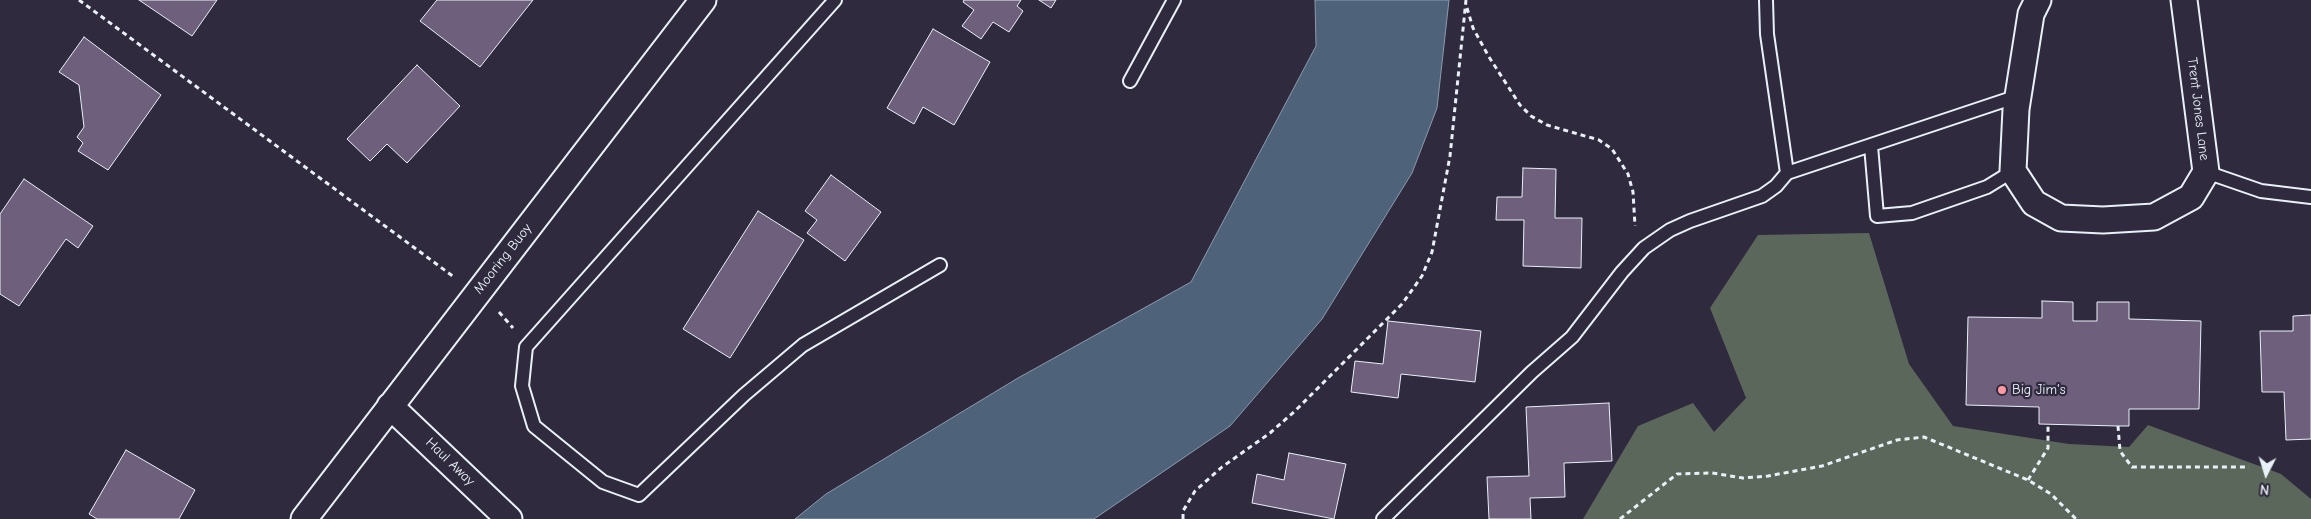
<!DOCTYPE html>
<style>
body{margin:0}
#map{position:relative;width:2311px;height:519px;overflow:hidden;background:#2f2a3d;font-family:"Comic Neue",sans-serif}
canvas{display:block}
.north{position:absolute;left:2241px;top:449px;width:50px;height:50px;-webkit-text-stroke:4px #2f2a3d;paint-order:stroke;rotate:185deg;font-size:14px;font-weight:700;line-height:20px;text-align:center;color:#e8f1f8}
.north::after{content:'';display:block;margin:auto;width:18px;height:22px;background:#e8f1f8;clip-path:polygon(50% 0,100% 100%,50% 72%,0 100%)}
</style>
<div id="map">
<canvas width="2311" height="519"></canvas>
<div class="north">N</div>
</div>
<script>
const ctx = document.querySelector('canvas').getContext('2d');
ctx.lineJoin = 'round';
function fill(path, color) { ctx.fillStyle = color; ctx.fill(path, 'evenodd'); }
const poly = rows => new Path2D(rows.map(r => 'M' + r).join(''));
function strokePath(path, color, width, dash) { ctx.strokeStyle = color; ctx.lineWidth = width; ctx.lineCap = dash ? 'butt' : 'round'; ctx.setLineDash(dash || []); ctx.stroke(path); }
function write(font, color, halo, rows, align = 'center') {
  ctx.font = font + ' "Comic Neue",sans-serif'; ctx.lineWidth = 4.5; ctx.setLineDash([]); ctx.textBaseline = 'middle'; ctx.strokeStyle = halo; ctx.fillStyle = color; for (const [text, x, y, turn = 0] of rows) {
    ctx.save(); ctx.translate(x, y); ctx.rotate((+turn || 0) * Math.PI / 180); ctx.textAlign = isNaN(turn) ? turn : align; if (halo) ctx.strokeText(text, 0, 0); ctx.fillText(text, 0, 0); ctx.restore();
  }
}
fill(poly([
 [1869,233,1909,364,1953,426,2069,444,2129,447,2148,425,2281,474,2311,499,2311,519,1583,519,1638,426,1693,403,1714,432,1746,398,1710,308,1758,235]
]), '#5c675c');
const water = poly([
 [1315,0,1449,0,1437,108,1412,173,1322,319,1230,426,1094,519,795,519,826,494,1018,378,1191,282,1316,46,1315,0]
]);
fill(water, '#4e637a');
strokePath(water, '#8c9cac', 1);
const building = poly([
 [139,0,217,0,192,36,139,0],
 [437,0,533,0,480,67,420,21,437,0],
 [964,0,1021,0,1017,6,1023,11,1009,32,993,22,981,39,962,26,974,10,963,2,964,0],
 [1039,0,1056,0,1051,8,1039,0],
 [933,29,990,62,954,125,923,107,914,124,887,108,933,29],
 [84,37,161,95,108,170,78,151,83,143,77,137,84,127,79,85,59,72,84,37],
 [417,65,460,106,407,163,387,144,370,161,347,139,417,65],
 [1523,168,1556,169,1555,218,1582,218,1581,268,1523,266,1524,220,1496,220,1497,197,1522,197,1523,168],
 [831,175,881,212,845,261,807,233,817,220,805,211,831,175],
 [24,179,93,226,78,248,66,239,19,306,0,294,0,214,24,179],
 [758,211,804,240,730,358,683,329,758,211],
 [2042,301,2073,302,2073,321,2097,321,2097,302,2129,302,2129,319,2201,321,2199,409,2129,409,2129,426,2118,426,2039,424,2039,407,1966,405,1968,317,2042,318,2042,301],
 [2311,315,2311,439,2286,440,2284,392,2262,392,2260,331,2293,331,2293,316,2311,315],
 [1388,321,1481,331,1475,382,1401,374,1398,398,1351,392,1355,361,1383,364,1388,321],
 [1609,403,1612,461,1564,463,1565,497,1530,498,1531,519,1489,519,1487,477,1529,476,1526,407,1609,403],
 [126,450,195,490,179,519,97,519,89,514,126,450],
 [1289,453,1346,464,1334,519,1252,503,1257,474,1284,480,1289,453]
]);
fill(building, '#6e607c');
strokePath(building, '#e8f1f8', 1);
const service = poly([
 [835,0,526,347,522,386,534,426,603,482,639,495,744,395,803,345,940,265],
 [1766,0,1767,34,1787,173,2018,96],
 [1130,81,1174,0],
 [1871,146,1877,216,1912,213,1987,187,2013,171],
 [2206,172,2261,191,2311,197],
 [1383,519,1532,372,1572,337,1622,272,1644,248,1670,230,1690,221,1762,196,1776,186,1787,173]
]);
const minor = poly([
 [2038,0,2031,14,2016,109,2013,171,2034,203,2061,218,2103,220,2154,217,2191,197,2206,172,2184,0],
 [390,406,509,519],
 [304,519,703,0]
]);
strokePath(service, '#e8f1f8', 16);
strokePath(minor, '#e8f1f8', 29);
strokePath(poly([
 [79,0,454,277],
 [1467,8,1473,28,1489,57,1520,105,1531,116,1547,125,1599,140,1612,149,1628,174,1633,192,1635,226],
 [499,312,513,328],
 [2118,426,2120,451,2132,467,2249,467],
 [2028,480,2048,448,2048,425],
 [1183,519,1183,511,1195,491,1222,467,1270,433,1295,411,1402,304,1422,276,1432,252,1450,156,1466,0],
 [1620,519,1677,474,1712,473,1743,478,1768,476,1822,466,1897,440,1924,437,2028,480,2051,494,2076,519]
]), '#e8f1f8', 3, [5, 4]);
strokePath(service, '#2f2a3d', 12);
strokePath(minor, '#2f2a3d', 25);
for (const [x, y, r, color] of [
 [2002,390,5,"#ff9aa2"]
]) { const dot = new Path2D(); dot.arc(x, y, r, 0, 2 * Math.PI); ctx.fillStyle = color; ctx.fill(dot); strokePath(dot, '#2f2a3d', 2); }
write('14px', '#e8f1f8', '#2f2a3d', [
 ["Trent Jones Lane",2198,109,83],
 ["Mooring Buoy",503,259,-52],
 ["Haul Away",450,462,44]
]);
write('14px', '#e8f1f8', '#2f2a3d', [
 ["Big Jim's",2012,390]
], 'left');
</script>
